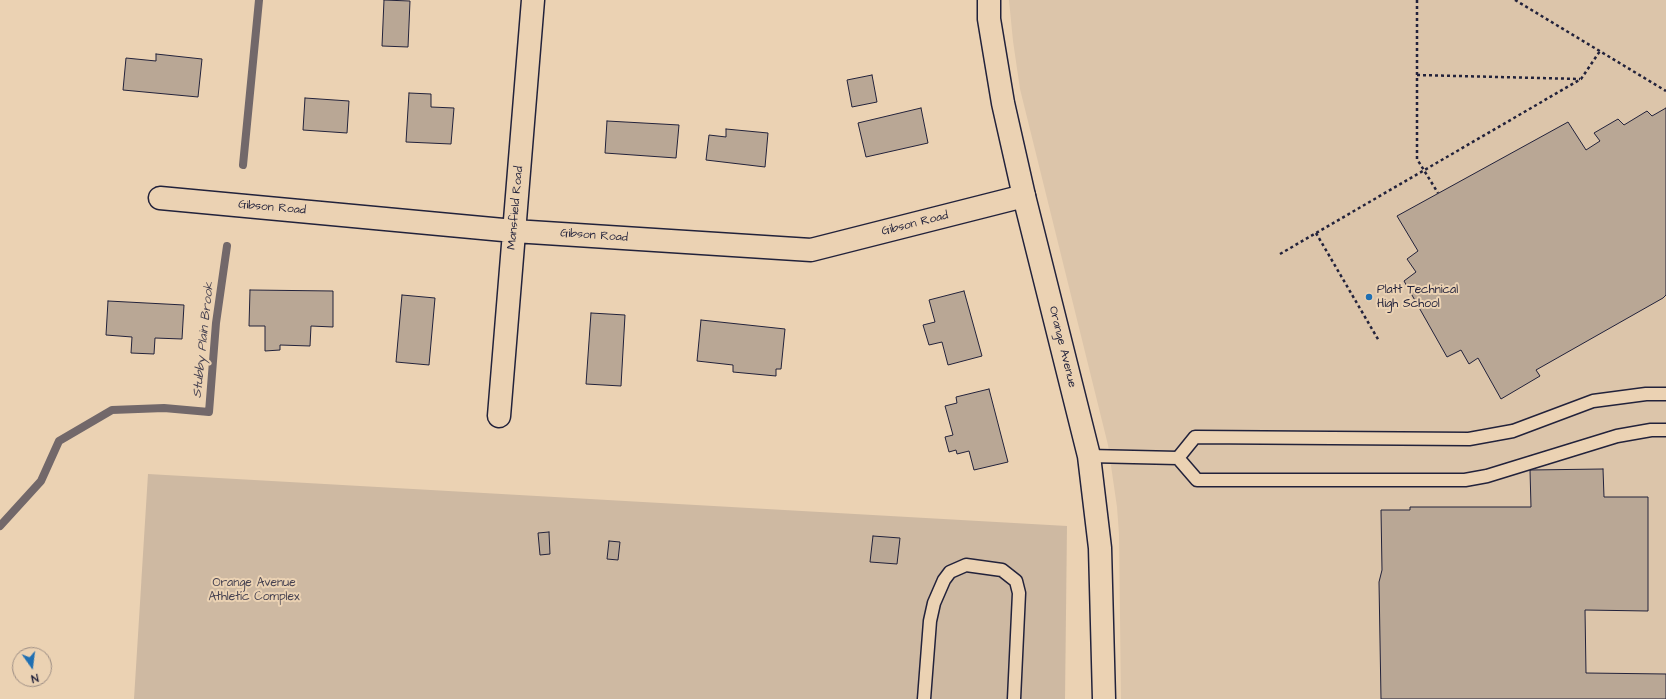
<!DOCTYPE html>
<style>
body{margin:0}
#map{position:relative;width:1666px;height:699px;overflow:hidden;background:#ebd2b3;font-family:"Architects Daughter",sans-serif}
canvas{display:block}
.north{position:absolute;left:12px;top:647px;width:40px;height:40px;box-sizing:border-box;background:#ebd2b3;border:1px solid #9b8c83;border-radius:50%;rotate:166deg;font-size:11px;font-weight:700;line-height:16px;text-align:center;color:#22223b}
.north::after{content:'';display:block;margin:auto;width:14px;height:18px;background:#1f6fb2;clip-path:polygon(50% 0,100% 100%,50% 72%,0 100%)}
</style>
<div id="map">
<canvas width="1666" height="699"></canvas>
<div class="north">N</div>
</div>
<script>
const ctx = document.querySelector('canvas').getContext('2d');
ctx.lineJoin = 'round';
function fill(path, color) { ctx.fillStyle = color; ctx.fill(path, 'evenodd'); }
const poly = rows => new Path2D(rows.map(r => 'M' + r).join(''));
function strokePath(path, color, width, dash) { ctx.strokeStyle = color; ctx.lineWidth = width; ctx.lineCap = dash ? 'butt' : 'round'; ctx.setLineDash(dash || []); ctx.stroke(path); }
function write(font, color, halo, rows, align = 'center') {
  ctx.font = font + ' "Architects Daughter",sans-serif'; ctx.lineWidth = 4; ctx.setLineDash([]); ctx.textBaseline = 'middle'; ctx.strokeStyle = halo; ctx.fillStyle = color; for (const [text, x, y, turn = 0] of rows) {
    ctx.save(); ctx.translate(x, y); ctx.rotate((+turn || 0) * Math.PI / 180); ctx.textAlign = isNaN(turn) ? turn : align; if (halo) ctx.strokeText(text, 0, 0); ctx.fillText(text, 0, 0); ctx.restore();
  }
}
fill(poly([
 [1009,0,1666,0,1666,699,1121,699,1119,534,1117,507,1108,445,1020,89,1013,41]
]), '#dcc5aa');
fill(poly([
 [148,474,1067,526,1065,699,134,699]
]), '#ceb9a2');
strokePath(poly([
 [243,165,259,0],
 [0,526,41,481,59,441,112,410,164,408,209,412,216,323,227,246]
]), '#72686a', 8);
const building = poly([
 [384,0,410,1,408,47,382,46,384,0],
 [156,54,202,59,198,97,123,90,126,58,156,61,156,54],
 [872,75,877,102,852,107,847,80,872,75],
 [409,93,431,94,431,107,454,108,451,144,406,142,409,93],
 [305,98,349,101,347,133,303,130,305,98],
 [921,108,928,143,866,157,858,123,921,108],
 [1666,108,1666,295,1663,298,1536,370,1540,376,1501,399,1478,358,1469,364,1461,350,1447,357,1404,281,1416,272,1407,259,1418,251,1397,216,1568,122,1586,150,1600,141,1594,133,1618,119,1624,125,1647,111,1652,116,1666,108],
 [607,121,679,125,676,158,605,153,607,121],
 [726,129,768,133,765,167,706,160,709,135,726,137,726,129],
 [250,290,333,291,333,327,311,326,310,346,280,345,280,350,265,351,265,326,249,326,250,290],
 [964,291,982,356,948,365,942,342,929,345,923,325,935,322,929,300,964,291],
 [402,295,435,298,429,365,396,362,402,295],
 [108,301,184,305,182,339,155,338,154,354,131,353,132,337,106,335,108,301],
 [591,313,625,315,621,386,586,384,591,313],
 [701,320,785,329,781,369,776,369,776,376,733,372,733,365,697,361,701,320],
 [989,389,1008,462,974,470,969,451,957,454,956,450,949,452,945,437,953,435,945,406,957,403,956,397,989,389],
 [1603,469,1604,497,1648,497,1648,611,1585,610,1586,673,1666,674,1666,699,1381,699,1379,582,1382,570,1381,510,1410,510,1410,507,1531,507,1530,470,1603,469],
 [549,532,550,554,540,555,538,533,549,532],
 [873,536,900,538,897,564,870,562,873,536],
 [609,541,620,542,618,560,607,559,609,541]
]);
fill(building, '#b9a795');
strokePath(building, '#22223b', 1);
const lane = poly([
 [1089,456,1178,458,1197,480,1465,480,1487,476,1617,436,1651,430,1666,430],
 [1178,458,1195,437,1469,439,1513,431,1593,401,1646,394,1666,394],
 [924,699,930,621,934,603,944,580,950,572,966,565,1002,570,1016,581,1019,593,1014,699]
]);
const street = poly([
 [160,198,514,231,811,250,1024,196],
 [499,416,533,0]
]);
const secondary = poly([
 [989,0,989,19,1003,103,1024,196,1089,456,1100,548,1104,699]
]);
strokePath(lane, '#22223b', 15);
strokePath(street, '#22223b', 25);
strokePath(secondary, '#22223b', 25);
strokePath(poly([
 [1417,0,1417,159,1438,193],
 [1515,0,1666,91],
 [1417,75,1580,79],
 [1316,233,1379,341],
 [1280,254,1581,79,1600,51]
]), '#22223b', 2.5, [3, 3]);
strokePath(lane, '#ebd2b3', 12);
strokePath(street, '#ebd2b3', 22);
strokePath(secondary, '#ebd2b3', 22);
for (const [x, y, r, color] of [
 [1369,297,4,"#1f6fb2"]
]) { const dot = new Path2D(); dot.arc(x, y, r, 0, 2 * Math.PI); ctx.fillStyle = color; ctx.fill(dot); strokePath(dot, '#ebd2b3', 1.5); }
write('12px', '#22223b', '#ebd2b3', [
 ["Gibson Road",272,208,5],
 ["Mansfield Road",516,208,-85],
 ["Gibson Road",915,224,-14],
 ["Gibson Road",594,236,4],
 ["Orange Avenue",1062,347,76]
]);
write('12px', '#22223b', '#ebd2b3', [
 ["Platt Technical",1377,290],
 ["High School",1377,304]
], 'left');
write('12px', '#444050', '#ebd2b3', [
 ["Orange Avenue",254,583],
 ["Athletic Complex",254,597]
]);
write('italic 13px', '#433f4f', '#ebd2b3', [
 ["Stubby Plain Brook",204,340,-84]
]);
</script>
